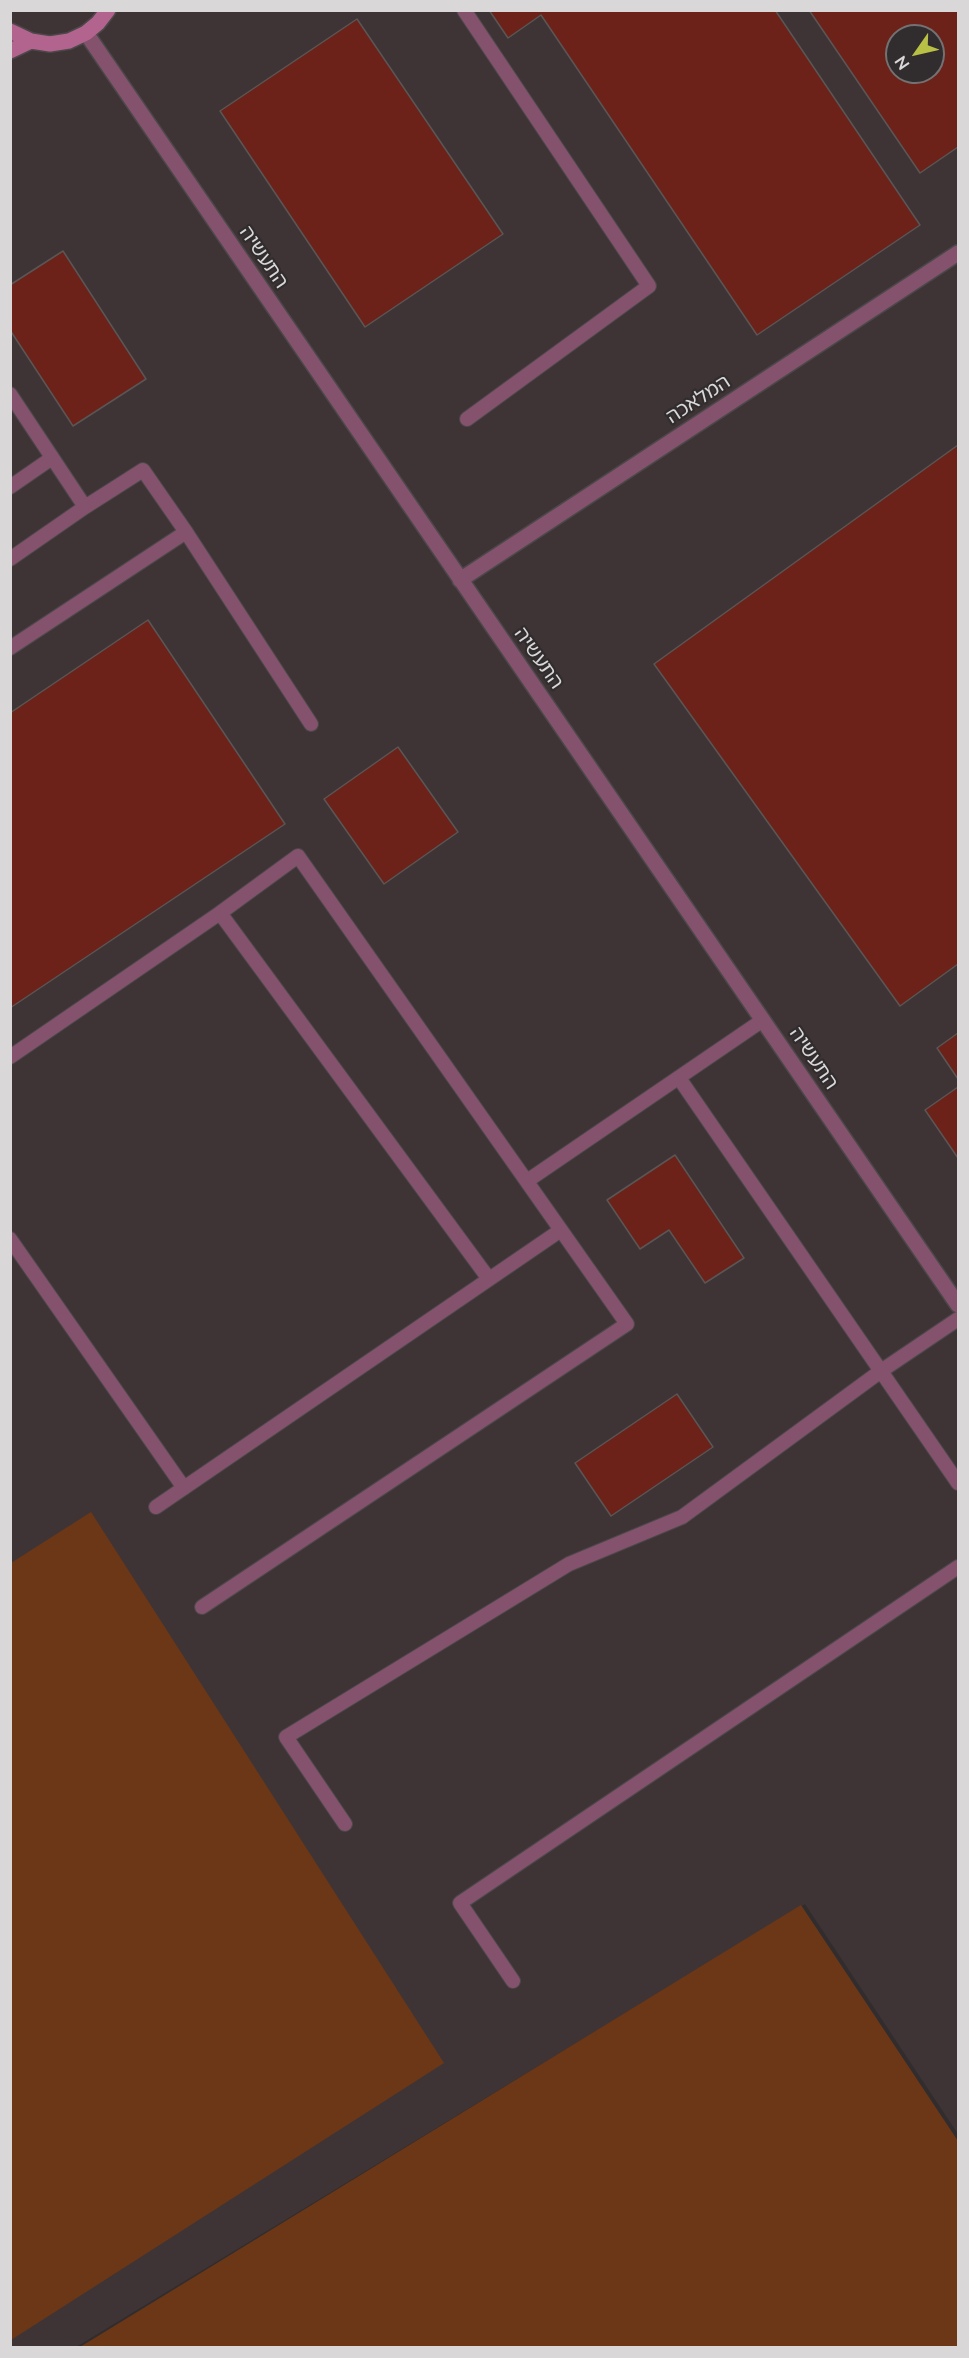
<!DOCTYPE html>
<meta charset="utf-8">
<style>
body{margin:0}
#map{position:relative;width:969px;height:2358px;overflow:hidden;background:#312d2e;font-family:Lato,sans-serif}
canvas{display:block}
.frame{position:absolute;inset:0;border:12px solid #d9d7d7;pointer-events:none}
.north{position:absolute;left:885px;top:24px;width:60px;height:60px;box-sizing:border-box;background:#312d2e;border:2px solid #747172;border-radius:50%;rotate:236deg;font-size:16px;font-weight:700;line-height:24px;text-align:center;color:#d9d7d7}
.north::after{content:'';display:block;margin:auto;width:21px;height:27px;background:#b9c046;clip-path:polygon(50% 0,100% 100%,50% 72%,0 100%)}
</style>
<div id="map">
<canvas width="969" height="2358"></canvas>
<div class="frame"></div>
<div class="north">N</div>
</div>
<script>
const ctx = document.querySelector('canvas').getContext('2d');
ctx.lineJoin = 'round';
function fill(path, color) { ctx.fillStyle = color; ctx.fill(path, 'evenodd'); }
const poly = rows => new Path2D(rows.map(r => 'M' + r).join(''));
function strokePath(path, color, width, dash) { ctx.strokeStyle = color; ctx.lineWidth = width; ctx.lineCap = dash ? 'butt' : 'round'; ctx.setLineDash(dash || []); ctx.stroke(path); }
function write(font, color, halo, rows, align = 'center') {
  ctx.font = font + ' Lato,"Noto Sans Hebrew",sans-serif'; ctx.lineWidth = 4.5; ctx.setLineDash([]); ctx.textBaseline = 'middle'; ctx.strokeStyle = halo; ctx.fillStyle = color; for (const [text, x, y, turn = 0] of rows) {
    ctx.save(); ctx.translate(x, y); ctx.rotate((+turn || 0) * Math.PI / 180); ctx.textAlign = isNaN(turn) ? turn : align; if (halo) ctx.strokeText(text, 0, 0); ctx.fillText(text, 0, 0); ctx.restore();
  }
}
fill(poly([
 [11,11,958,11,958,2134,805,1904,76,2347,11,2348],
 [897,36,933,36,933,72,897,72]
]), '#3f3435');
fill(poly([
 [91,1512,444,2063,11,2340,11,1563],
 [801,1905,958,2141,958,2347,80,2347]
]), '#6c3716');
const building = poly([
 [489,10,775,10,920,225,757,335,541,15,508,38,489,10],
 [809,10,958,10,958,147,920,173,809,10],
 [897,36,933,36,933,72,897,72,897,36],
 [357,19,503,234,365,327,220,111,357,19],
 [63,251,146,379,73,426,10,330,10,285,63,251],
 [958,445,958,964,900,1006,654,664,958,445],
 [148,620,285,824,10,1008,10,713,148,620],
 [398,747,458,832,384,884,324,799,398,747],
 [958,1033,958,1079,937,1048,958,1033],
 [958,1087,958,1158,925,1110,958,1087],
 [675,1155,744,1258,705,1283,669,1230,640,1249,607,1200,675,1155],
 [677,1394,713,1447,611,1516,575,1463,677,1394]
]);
fill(building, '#6c2119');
strokePath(building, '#5a5655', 1.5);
const lane = poly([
 [464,10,649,286,467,419],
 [10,394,85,507,143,470,186,532,311,724],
 [10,487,52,458],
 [10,559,85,507],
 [10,648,186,532],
 [220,913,489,1279],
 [10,1057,220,913,298,856,627,1324,202,1607],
 [679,1078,958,1483],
 [527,1181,763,1020],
 [10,1239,184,1488],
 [156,1507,561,1230],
 [345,1824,286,1737,569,1564,682,1517,881,1371,958,1319],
 [513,1981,460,1903,958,1567]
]);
const street = poly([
 [86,33,958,1305],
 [460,580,958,253]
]);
const secondary = poly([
 [10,31,31,41,50,44,69,41,86,33,98,23,108,10],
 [10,51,31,41]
]);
strokePath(lane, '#4c4849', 16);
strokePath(street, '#4c4849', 18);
strokePath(secondary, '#4c4849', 18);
strokePath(lane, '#84526c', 14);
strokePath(street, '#84526c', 15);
strokePath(secondary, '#b3648e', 15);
write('20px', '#d9d7d7', '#312d2e', [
 ["התעשיה",264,257,56],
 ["המלאכה",698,399,-33],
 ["התעשיה",539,658,55],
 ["התעשיה",814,1058,56]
]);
</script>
